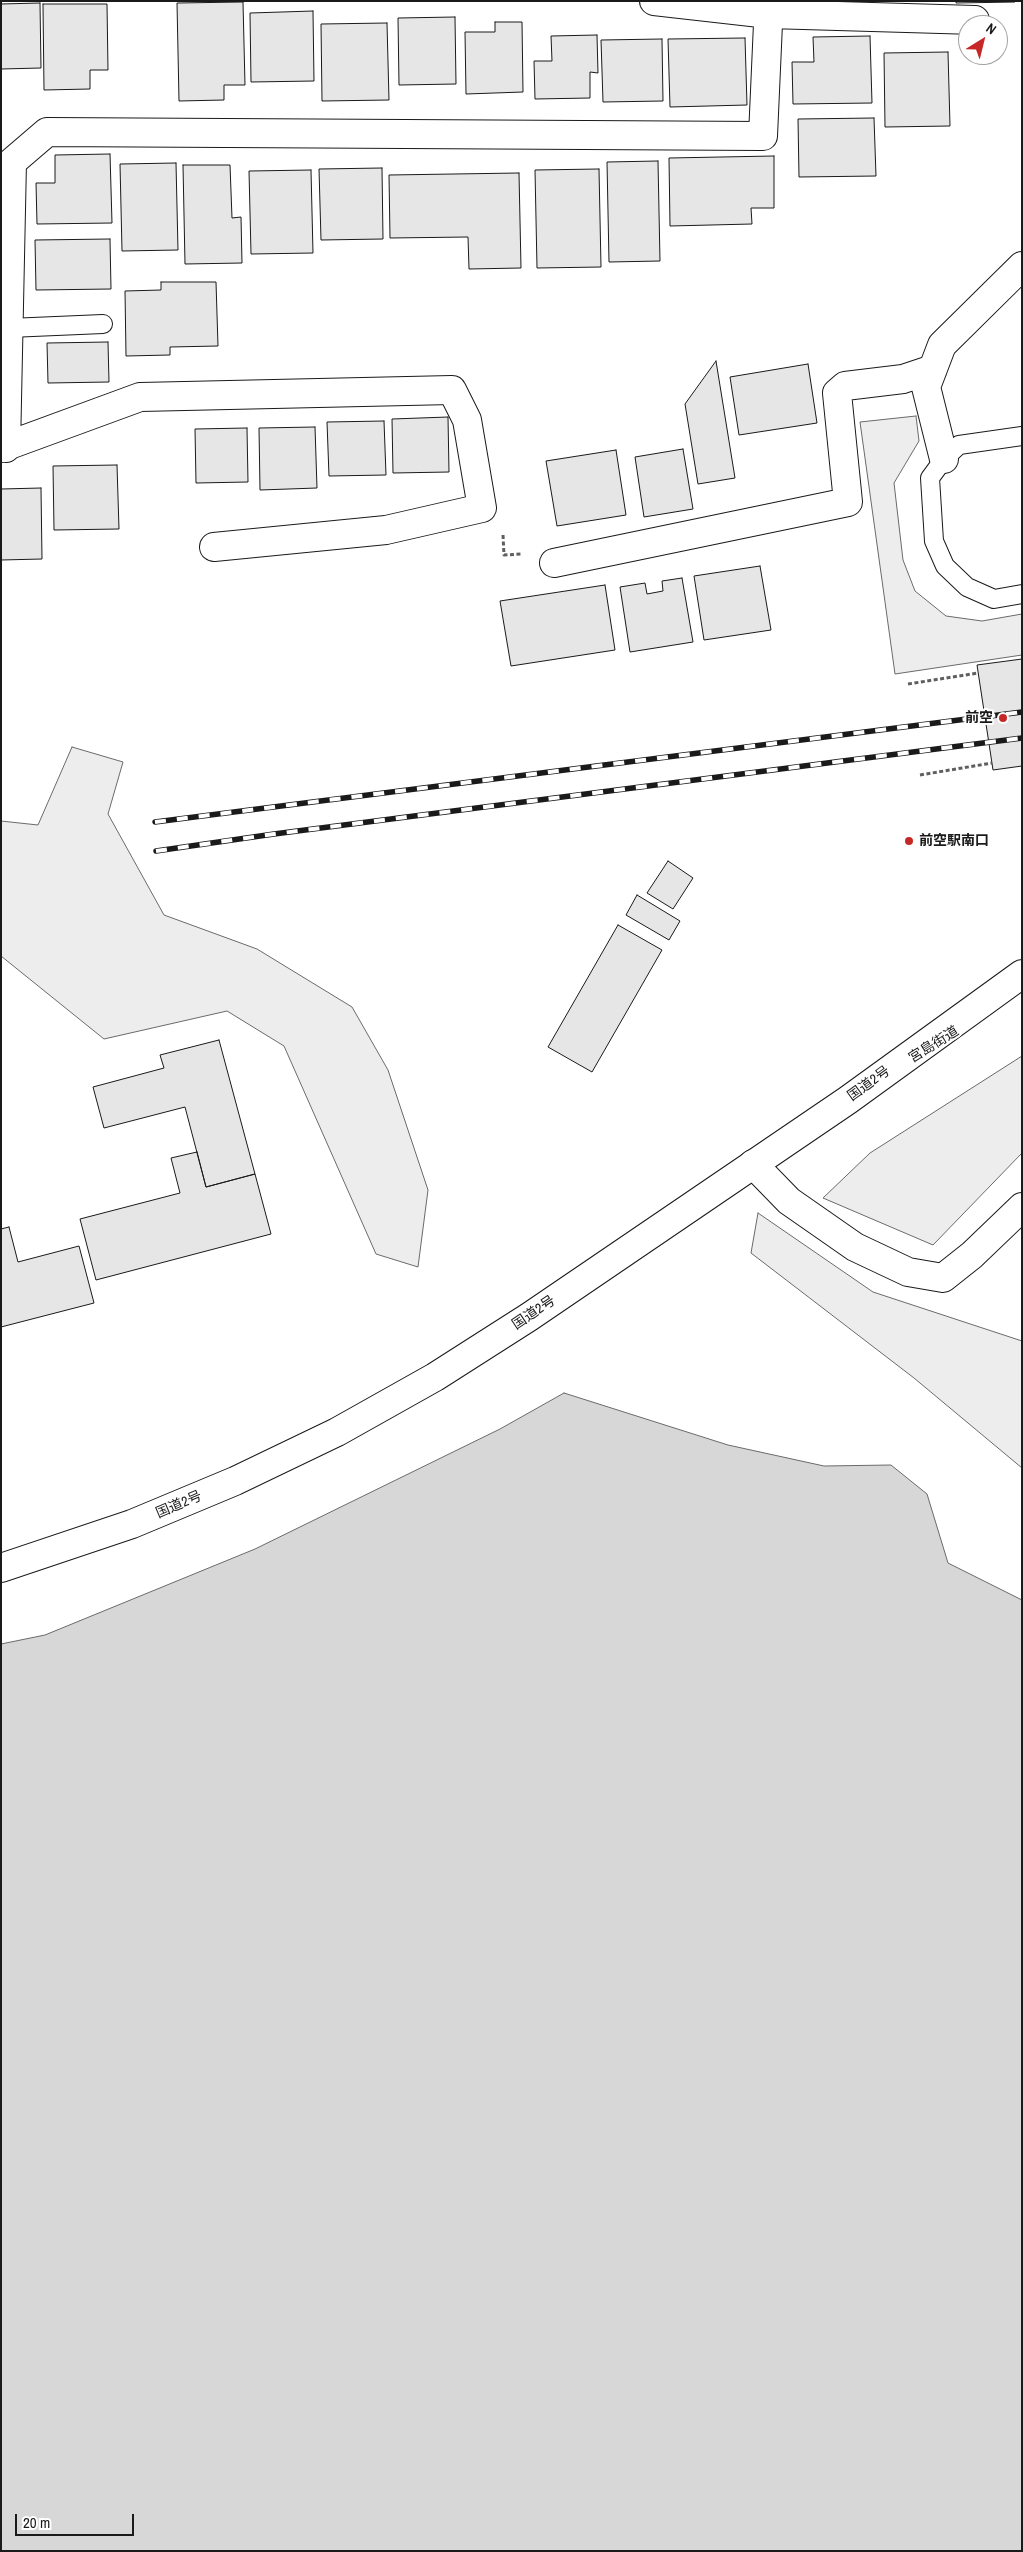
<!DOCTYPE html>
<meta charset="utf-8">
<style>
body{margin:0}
#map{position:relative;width:1023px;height:2552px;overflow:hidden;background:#fff;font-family:"Archivo Narrow",sans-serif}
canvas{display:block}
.frame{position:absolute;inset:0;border:2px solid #1a1a1a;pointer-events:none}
.north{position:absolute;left:958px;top:15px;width:50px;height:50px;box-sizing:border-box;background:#fff;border:1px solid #a3a3a3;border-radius:50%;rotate:36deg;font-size:14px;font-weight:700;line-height:20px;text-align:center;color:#1a1a1a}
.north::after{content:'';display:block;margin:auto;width:18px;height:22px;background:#c62828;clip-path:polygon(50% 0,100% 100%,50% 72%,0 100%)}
.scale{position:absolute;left:15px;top:2514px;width:119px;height:22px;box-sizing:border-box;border:2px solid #1a1a1a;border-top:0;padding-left:6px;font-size:15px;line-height:18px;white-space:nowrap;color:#1a1a1a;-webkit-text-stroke:4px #fff;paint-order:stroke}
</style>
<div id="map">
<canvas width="1023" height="2552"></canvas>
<div class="frame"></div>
<div class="north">N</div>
<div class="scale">20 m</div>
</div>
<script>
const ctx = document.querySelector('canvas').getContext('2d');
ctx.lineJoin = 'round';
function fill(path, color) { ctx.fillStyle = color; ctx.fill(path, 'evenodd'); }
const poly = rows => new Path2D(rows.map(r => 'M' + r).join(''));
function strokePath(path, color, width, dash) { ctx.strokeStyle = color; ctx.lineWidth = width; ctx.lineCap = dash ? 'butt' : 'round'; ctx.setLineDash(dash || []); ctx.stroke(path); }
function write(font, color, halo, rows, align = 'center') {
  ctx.font = font + ' "Archivo Narrow","Noto Sans JP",sans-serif'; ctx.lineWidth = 4; ctx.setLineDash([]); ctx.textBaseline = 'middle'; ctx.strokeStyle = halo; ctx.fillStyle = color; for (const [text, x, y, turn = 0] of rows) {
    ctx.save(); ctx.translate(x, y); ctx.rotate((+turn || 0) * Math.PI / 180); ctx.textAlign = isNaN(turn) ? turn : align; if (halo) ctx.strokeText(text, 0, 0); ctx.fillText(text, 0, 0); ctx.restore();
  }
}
const built = poly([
 [916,416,919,441,894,483,903,560,915,591,946,616,982,621,1022,614,1022,655,895,674,860,422,916,416],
 [72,747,123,762,108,814,164,915,257,949,352,1007,388,1070,428,1190,418,1267,376,1254,284,1046,227,1011,104,1039,1,956,1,821,38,825,72,747],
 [1022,1056,1022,1153,933,1245,823,1198,870,1153,1022,1056],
 [758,1213,873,1292,1022,1341,1022,1468,914,1378,751,1253,758,1213]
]);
fill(built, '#ededed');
strokePath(built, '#6a6a6a', 1);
const water = poly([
 [564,1393,728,1445,824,1466,891,1465,927,1494,948,1563,1022,1600,1022,2551,1,2551,1,1644,45,1635,255,1549,500,1429,564,1393]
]);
fill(water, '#d7d7d7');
strokePath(water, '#6a6a6a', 1);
const building = poly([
 [956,1,1015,1,1015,2,956,3,956,1],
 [243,2,245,85,224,85,224,100,179,101,177,3,243,2],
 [40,3,41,68,1,69,1,4,40,3],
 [43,4,107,4,108,70,90,70,90,89,44,90,43,4],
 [313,11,314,81,251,82,250,13,313,11],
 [455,17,456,84,399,85,398,18,455,17],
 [495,22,522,22,523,92,466,94,465,32,495,32,495,22],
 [387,23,389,100,322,101,321,24,387,23],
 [597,35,598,73,590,72,590,98,535,99,534,61,552,61,551,36,597,35],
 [870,36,872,103,793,104,792,62,814,62,813,37,870,36],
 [745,38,747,105,670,107,668,39,745,38],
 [662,39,663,101,603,102,601,40,662,39],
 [948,52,950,126,885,127,884,53,948,52],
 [874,118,876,176,799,177,798,119,874,118],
 [110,154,112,223,37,224,36,183,55,183,55,155,110,154],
 [774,156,774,208,751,208,752,224,670,226,669,158,774,156],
 [658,161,660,261,609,262,607,162,658,161],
 [176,163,178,250,122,251,120,164,176,163],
 [183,165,230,165,232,218,241,217,242,263,185,264,183,165],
 [382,168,383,239,321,240,319,169,382,168],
 [599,169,601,267,537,268,535,170,599,169],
 [311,170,313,253,251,254,249,171,311,170],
 [519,173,521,268,469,269,468,237,390,238,389,175,519,173],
 [110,239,111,289,36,290,35,240,110,239],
 [161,282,216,282,218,346,170,347,170,355,126,356,125,291,161,290,161,282],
 [108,342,109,382,48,383,47,343,108,342],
 [716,361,735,478,698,484,685,404,716,361],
 [808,364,817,423,739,435,730,377,808,364],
 [448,417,449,472,393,473,392,419,448,417],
 [384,421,386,475,329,476,327,422,384,421],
 [315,427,317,488,260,490,259,428,315,427],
 [247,428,248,482,196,483,195,429,247,428],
 [683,449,693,509,644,517,635,457,683,449],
 [616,450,626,515,557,526,546,461,616,450],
 [117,465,119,529,54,530,53,466,117,465],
 [41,488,42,559,1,560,1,489,41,488],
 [760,566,771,630,704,640,694,576,760,566],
 [682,578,693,642,630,652,620,587,645,583,647,594,663,591,662,581,682,578],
 [605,585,615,650,511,666,500,601,605,585],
 [1022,659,1022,766,993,770,977,665,1022,659],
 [668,861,693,878,673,909,647,893,668,861],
 [637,895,680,921,669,940,626,915,637,895],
 [618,925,662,950,592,1072,548,1047,618,925],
 [219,1040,255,1174,206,1187,185,1107,104,1128,93,1087,164,1068,160,1055,219,1040],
 [197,1152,206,1187,255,1174,271,1234,96,1280,80,1219,180,1193,171,1158,197,1152],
 [9,1227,18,1262,79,1246,94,1303,1,1327,1,1229,9,1227]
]);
fill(building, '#e6e6e6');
strokePath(building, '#1a1a1a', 1);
const lane = poly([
 [9,328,103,324],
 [1022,436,959,445,944,459,930,478,934,541,945,566,967,587,994,599,1022,594]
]);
const street = poly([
 [654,1,769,14,975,20],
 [1,448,140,397,452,390,467,420,482,508,386,530,214,547],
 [6,448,12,162,47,132,763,136,769,1],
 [944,459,926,387,942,345,1022,266],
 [554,563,848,502,837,393,845,386,903,379,933,369],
 [753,1164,789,1201,855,1247,908,1272,943,1278,972,1255,1022,1207]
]);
const highway = poly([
 [1,1568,132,1524,235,1481,337,1432,435,1377,529,1317,848,1100,1022,974]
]);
strokePath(lane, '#1a1a1a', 20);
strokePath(street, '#1a1a1a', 30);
strokePath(highway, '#1a1a1a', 30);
strokePath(poly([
 [503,535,504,555,521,554],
 [908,684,978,673],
 [920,775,992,763]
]), '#5f5f5f', 3, [4, 2.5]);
strokePath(lane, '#fff', 18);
strokePath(street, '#fff', 28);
strokePath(highway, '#fff', 28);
const rail = poly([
 [155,822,1022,712],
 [156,851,274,834,1022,738]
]);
strokePath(rail, '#1a1a1a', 5.5);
strokePath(rail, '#fff', 4, [11]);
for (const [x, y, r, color] of [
 [1003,718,5,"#c62828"],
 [909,841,5,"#c62828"]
]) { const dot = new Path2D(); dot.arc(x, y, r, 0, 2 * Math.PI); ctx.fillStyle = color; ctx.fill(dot); strokePath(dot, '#fff', 2); }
write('bold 14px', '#1a1a1a', '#fff', [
 ["前空",993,718],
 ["前空駅南口",919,841,"left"]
], 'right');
write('14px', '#1a1a1a', '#fff', [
 ["宮島街道",934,1045,-32],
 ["国道2号",869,1084,-36],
 ["国道2号",534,1313,-34],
 ["国道2号",179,1505,-23]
]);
</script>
